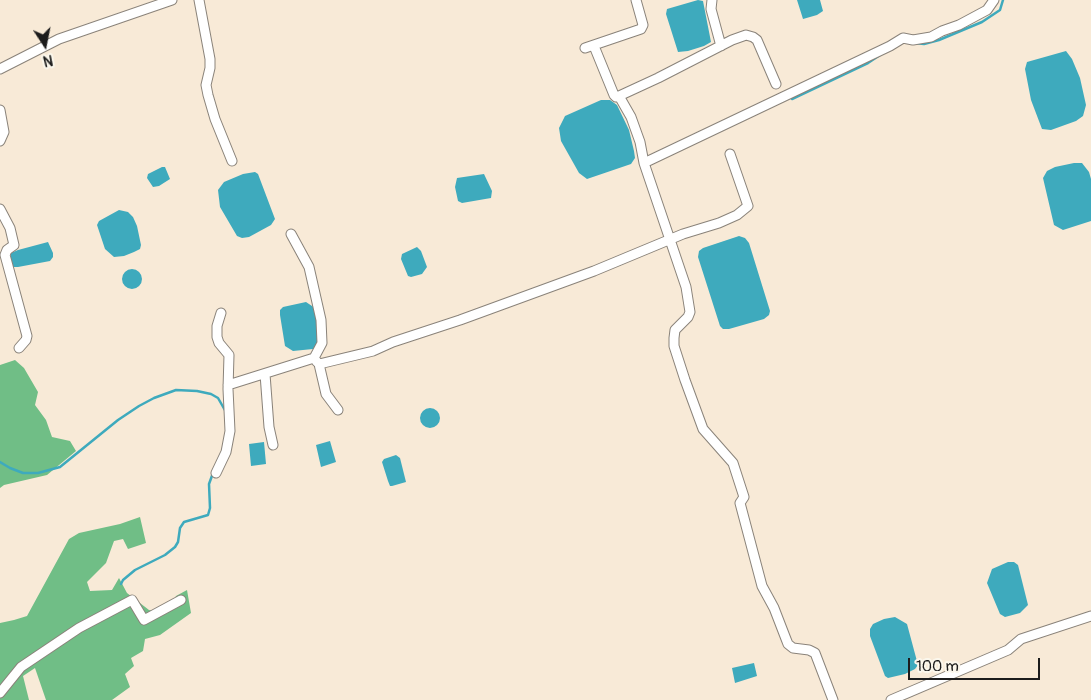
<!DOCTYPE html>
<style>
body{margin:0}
#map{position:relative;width:1091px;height:700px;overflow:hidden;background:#f8ead7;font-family:Pangolin,sans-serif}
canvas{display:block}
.north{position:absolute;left:20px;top:20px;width:50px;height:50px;-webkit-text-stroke:4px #fbf7ec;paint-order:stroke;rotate:169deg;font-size:14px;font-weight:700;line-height:20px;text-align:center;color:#1c1c1c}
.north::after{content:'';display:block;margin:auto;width:18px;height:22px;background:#1c1c1c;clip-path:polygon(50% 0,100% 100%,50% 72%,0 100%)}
.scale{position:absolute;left:908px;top:658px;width:132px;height:22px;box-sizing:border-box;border:2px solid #1c1c1c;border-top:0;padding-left:6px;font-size:15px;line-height:18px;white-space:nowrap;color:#1c1c1c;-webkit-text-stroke:4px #fbf7ec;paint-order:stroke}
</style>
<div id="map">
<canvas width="1091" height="700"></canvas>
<div class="north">N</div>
<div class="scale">100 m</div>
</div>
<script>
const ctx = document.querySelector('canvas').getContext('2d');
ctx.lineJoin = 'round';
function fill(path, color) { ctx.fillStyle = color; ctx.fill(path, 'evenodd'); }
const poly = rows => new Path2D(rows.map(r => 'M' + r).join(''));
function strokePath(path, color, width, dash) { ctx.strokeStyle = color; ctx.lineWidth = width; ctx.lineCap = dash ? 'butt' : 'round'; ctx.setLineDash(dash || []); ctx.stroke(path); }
fill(poly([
 [15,360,24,368,38,392,35,405,46,420,52,437,70,441,76,451,47,475,4,485,0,488,0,365],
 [140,517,146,543,128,549,123,539,114,541,106,563,87,582,90,591,112,590,119,578,127,593,149,610,166,614,176,596,187,590,191,613,160,635,145,639,143,651,131,658,134,666,125,674,130,687,112,700,46,700,35,668,23,676,29,700,0,700,0,623,14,620,27,616,69,539,79,533,120,524]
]), '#70be86');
fill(poly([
 [698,0,703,1,711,42,704,46,688,51,678,52,666,14,667,9],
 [797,0,820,0,823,11,817,15,803,19],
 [1066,51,1072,59,1080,78,1086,105,1083,116,1076,121,1051,130,1042,129,1031,100,1025,69,1027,62],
 [601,100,610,100,617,105,629,130,634,151,635,158,631,164,587,179,579,173,561,141,559,128,565,116],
 [1074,163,1082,163,1089,172,1091,179,1091,221,1063,230,1054,225,1043,178,1047,171,1055,167],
 [162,167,165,167,170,179,159,186,153,187,147,178,148,174],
 [255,172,258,174,275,219,271,225,249,237,242,238,237,236,220,207,218,190,224,182,243,174],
 [484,174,492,191,491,198,462,203,458,201,455,187,457,178],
 [119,210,128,212,133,217,137,226,141,245,140,249,134,252,124,256,114,257,105,249,97,225,99,221],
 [739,236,745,238,749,243,770,311,769,315,764,319,729,329,723,329,720,326,698,257,699,251,703,248],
 [48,242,53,253,53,257,50,261,18,267,13,267,11,264,11,253,18,250],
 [417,247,421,251,427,267,422,274,411,277,408,276,401,259,402,254],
 '122 279a10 10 0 1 1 20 0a10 10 0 1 1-20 0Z',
 [306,302,315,308,318,334,318,344,313,349,293,351,285,346,280,315,280,310,283,307],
 '420 418a10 10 0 1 1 20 0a10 10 0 1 1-20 0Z',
 [330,441,336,462,321,467,316,445],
 [264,442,266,464,251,466,249,444],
 [396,455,400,458,406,482,392,486,390,486,388,481,382,462,384,459],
 [1008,562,1014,562,1018,565,1028,605,1020,613,1005,617,1000,614,987,583,992,569],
 [895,617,907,624,918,665,915,669,905,674,888,678,885,676,870,636,870,629,873,624,884,619],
 [754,663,757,676,735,683,732,668]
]), '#3eaabd');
strokePath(poly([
 [915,43,924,44,939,40,982,22,1000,10,1003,0],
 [792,99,868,63,880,55],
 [0,462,10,468,23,473,38,473,60,467,118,420,139,406,154,398,176,390,197,391,211,394,218,398,226,412],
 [121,584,123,580,135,570,165,555,175,547,178,542,180,528,184,522,208,515,210,508,209,484,213,473]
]), '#3eaabd', 2.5);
const minor = poly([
 [199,0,210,59,210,68,206,85,208,95,215,119,232,161],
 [712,0,711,9,721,46],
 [594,46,614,95,616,97,619,96,631,117,640,142,644,163,686,287,690,312,688,317,675,330,674,338,674,346,685,380,703,429,733,463,744,497,740,503,762,586,774,608,786,639,788,644,793,648,809,650,815,653,833,700],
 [585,48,641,29,643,25,636,0],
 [0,69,59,39,172,0],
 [619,96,658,78,732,40,746,35,753,37,757,40,776,84],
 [0,110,4,132,0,141],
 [644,163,890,46,903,38,913,40,931,37,942,31,959,25,987,10,994,0],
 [0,209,10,228,14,245,7,250,5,255,27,336,26,340,19,348],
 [291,234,309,267,321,320,322,343,314,358],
 [265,374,269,427,273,445],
 [228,385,314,358,317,362],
 [338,410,326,394,319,364,373,351,393,342,460,320,594,271,683,234,719,223,737,215,748,206,730,154],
 [216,473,226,452,230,431,228,389,229,355,219,343,217,337,217,326,221,313],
 [0,693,21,667,79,628,132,600,144,620,181,600],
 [891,700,1008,650,1021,639,1091,616]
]);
strokePath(minor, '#8a837a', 11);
strokePath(minor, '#fff', 9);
</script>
